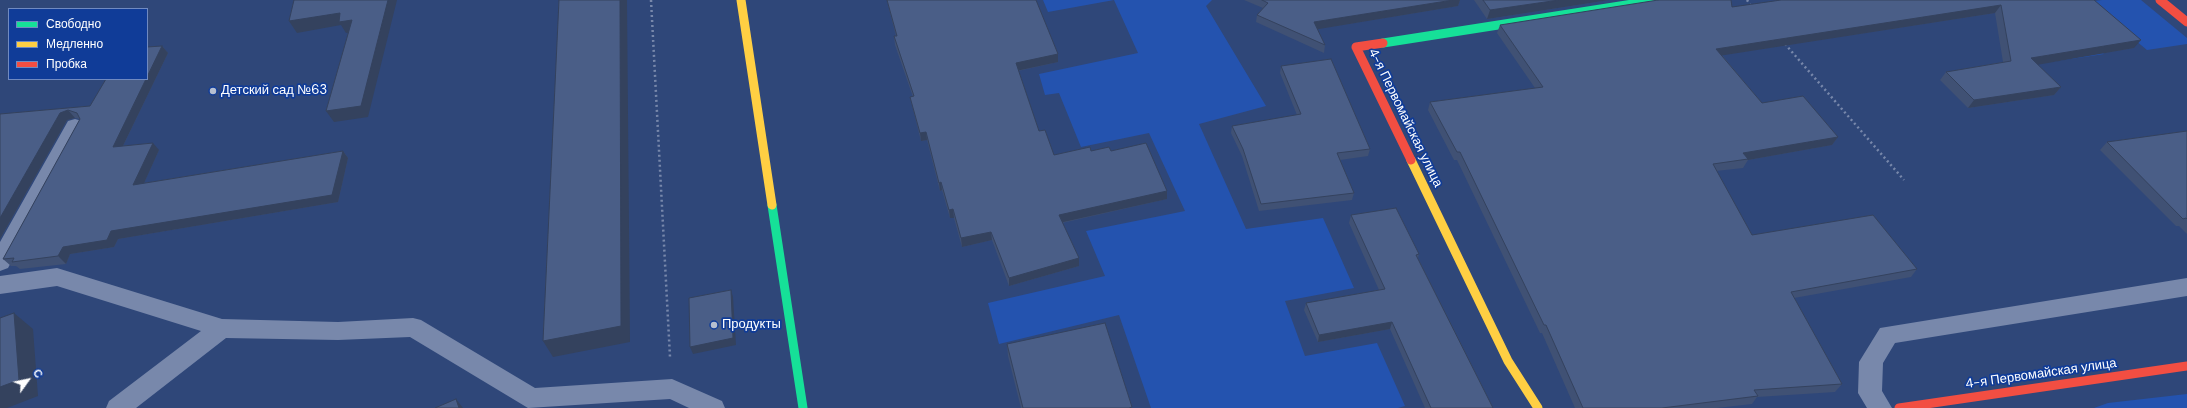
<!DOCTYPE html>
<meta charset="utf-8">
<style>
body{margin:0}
#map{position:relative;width:2187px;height:408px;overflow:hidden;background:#2f4779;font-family:"DM Sans",sans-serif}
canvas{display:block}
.legend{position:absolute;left:8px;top:8px;width:140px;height:72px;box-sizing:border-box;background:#103c98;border:1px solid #708ac1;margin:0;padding:5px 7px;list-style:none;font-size:12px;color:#fff}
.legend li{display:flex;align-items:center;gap:8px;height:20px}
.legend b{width:20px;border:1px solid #708ac1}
.north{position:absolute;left:8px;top:360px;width:40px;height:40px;-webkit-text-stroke:3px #103c98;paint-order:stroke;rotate:57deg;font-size:11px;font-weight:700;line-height:16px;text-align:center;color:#fff}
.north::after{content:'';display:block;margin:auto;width:14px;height:18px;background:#fff;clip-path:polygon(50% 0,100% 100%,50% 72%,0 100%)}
</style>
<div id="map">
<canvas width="2187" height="408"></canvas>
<ul class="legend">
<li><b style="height:5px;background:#16e098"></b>Свободно</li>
<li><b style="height:5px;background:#ffcf43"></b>Медленно</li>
<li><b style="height:5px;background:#f24e42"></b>Пробка</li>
</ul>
<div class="north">С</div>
</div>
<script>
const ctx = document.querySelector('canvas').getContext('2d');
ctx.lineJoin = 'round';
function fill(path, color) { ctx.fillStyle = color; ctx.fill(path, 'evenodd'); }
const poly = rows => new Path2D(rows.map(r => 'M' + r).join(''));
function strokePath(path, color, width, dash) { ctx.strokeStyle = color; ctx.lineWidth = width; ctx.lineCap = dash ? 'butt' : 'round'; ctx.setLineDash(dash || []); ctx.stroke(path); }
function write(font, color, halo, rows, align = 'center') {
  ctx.font = font + ' "DM Sans",sans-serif'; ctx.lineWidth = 3.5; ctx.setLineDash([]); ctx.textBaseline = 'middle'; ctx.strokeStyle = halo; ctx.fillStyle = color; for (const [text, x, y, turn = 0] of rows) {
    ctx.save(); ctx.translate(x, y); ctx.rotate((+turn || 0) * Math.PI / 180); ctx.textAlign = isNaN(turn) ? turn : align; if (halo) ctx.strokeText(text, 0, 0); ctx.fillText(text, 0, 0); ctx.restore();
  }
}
fill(poly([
 [1043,0,1212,0,1206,6,1266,106,1199,124,1246,229,1323,218,1354,288,1285,301,1305,356,1377,343,1405,406,1398,408,1151,408,1119,315,999,344,988,303,1105,276,1086,231,1185,211,1149,133,1081,147,1059,93,1045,95,1039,74,1138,53,1114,0,1048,12],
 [2102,0,2141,0,2187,38,2187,44,2147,50,2123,30,2084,36,2104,54,2051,62,2010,24,2062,6],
 [2187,394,2187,408,2094,408,2108,403]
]), '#2453af');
strokePath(poly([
 [651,0,670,357],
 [1747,0,1751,6],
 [1785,44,1904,180]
]), '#7888ab', 2.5, [2, 3]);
fill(poly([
 [75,119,82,121,85,126,8,268,0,271,0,242,68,121,75,119],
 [57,268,222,319,338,322,413,318,421,320,535,388,672,379,722,401,725,408,689,408,670,399,528,408,410,337,338,340,226,338,136,408,106,408,109,401,201,331,57,286,0,294,0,276,57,268],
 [2187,278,2187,296,1895,343,1883,363,1882,391,1892,408,1867,408,1858,393,1859,362,1880,328,2187,278]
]), '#7888ab');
strokePath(poly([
 [1383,43,1658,0],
 [772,205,803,408]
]), '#16e098', 9);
strokePath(poly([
 [741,0,772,205],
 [1411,160,1508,361,1538,408]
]), '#ffcf43', 9);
strokePath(poly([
 [2160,0,2187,22],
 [1383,43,1356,47,1411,160],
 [1899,408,2187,366]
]), '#f24e42', 9);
fill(poly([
 [887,0,1058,54,1058,62,1018,71,1039,131,1054,155,1091,151,1111,151,1167,199,1062,223,1079,258,1079,266,1009,286,992,240,962,247,954,218,950,218,942,190,940,191,927,140,921,141,910,97,913,97,895,45,894,36,896,36,889,9],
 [1244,0,1460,0,1458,6,1317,29,1325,45,1324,53,1256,22,1257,15,1263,8],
 [1474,0,1609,0,1487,19],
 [2094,0,2134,48,2037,64,2061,87,2054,95,1968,108,1940,80,1946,72,2003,62,1995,13,1722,55,1762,103,1838,137,1832,145,1748,160,1743,168,1716,171,1752,235,1917,269,1911,277,1794,298,1842,384,1835,392,1757,397,1752,404,1717,408,1575,408,1542,333,1540,333,1457,160,1454,160,1428,110,1430,102,1535,88,1497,33,1500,25,1732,7],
 [162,46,168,53,123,146,159,150,144,183,343,151,348,158,338,202,118,239,114,247,70,254,66,264,20,269,16,266,11,266,3,259,80,119,75,118,67,120,0,239,0,114,90,106],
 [1281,66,1370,149,1368,156,1340,160,1354,193,1352,200,1259,211,1242,156,1231,133,1232,126,1297,115,1280,73],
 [2187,131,2187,234,2179,226,2176,226,2100,150,2107,142],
 [1351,215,1419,254,1418,258,1493,408,1425,408,1390,329,1318,342,1304,310,1306,303,1379,290,1349,223],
 [1007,344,1132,408,1021,408,1008,356]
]), '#405174');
fill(poly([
 [388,0,397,0,368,117,334,122,326,111],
 [620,0,627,0,630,342,553,357,543,341],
 [1453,0,1460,0,1458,6,1313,30,1314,22],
 [1559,0,1609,0,1487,19,1490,10],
 [2001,5,1995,13,1712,57,1716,49],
 [340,13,352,20,359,31,346,33,341,25,297,33,289,21],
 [2141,40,2134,48,2025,67,2031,58],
 [162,46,168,53,119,154,113,147,146,79,147,79,147,77],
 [1058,54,1058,62,1016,71,1016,63],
 [2061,87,2054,95,1968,108,1974,100],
 [68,110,75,118,67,120,0,239,0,218,60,113],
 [926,132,927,140,921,141,920,133],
 [1838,137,1832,145,1748,160,1743,153],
 [153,143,159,150,140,192,133,185],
 [343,151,348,158,338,202,118,239,114,247,70,254,66,264,58,256,63,247],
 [941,182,942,190,940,191,939,183],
 [1167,191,1167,199,1059,223,1059,215],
 [953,209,954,218,950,218,949,210],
 [991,232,992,240,962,247,961,238],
 [1079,258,1079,266,1009,286,1009,278],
 [731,290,733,297,736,345,693,354,690,347],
 [14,313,33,329,38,396,7,408,0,408,0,387],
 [1392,322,1390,329,1318,342,1319,335],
 [456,399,463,408,459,408]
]), '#34425e');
const building = poly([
 [294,0,388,0,361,106,326,111,352,20,339,22,340,13,289,21,294,0],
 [559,0,620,0,621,326,543,341,559,0],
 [887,0,1036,0,1058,54,1016,63,1039,131,1045,130,1054,155,1090,147,1091,151,1109,147,1111,151,1146,143,1167,191,1059,215,1079,258,1009,278,991,232,961,238,953,209,949,210,941,182,939,183,926,132,920,133,910,97,914,96,894,36,897,36,887,0],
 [1262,0,1453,0,1314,22,1325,45,1257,15,1268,3,1262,0],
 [1483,0,1559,0,1490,10,1483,0],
 [1658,0,1731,0,1732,7,1781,0,2094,0,2141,40,2031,58,2061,87,1974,100,1946,72,2011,61,2001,5,1716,49,1762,103,1803,96,1838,137,1743,153,1748,159,1713,164,1752,235,1873,215,1917,269,1791,292,1842,384,1754,390,1758,396,1662,408,1583,408,1546,325,1544,325,1460,152,1457,152,1430,102,1543,87,1500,25,1658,0],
 [162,46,147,77,147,47,162,46],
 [1331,59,1370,149,1337,153,1354,193,1261,204,1243,149,1232,126,1301,114,1281,66,1331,59],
 [106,79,146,79,113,147,153,143,133,185,343,151,332,195,111,231,107,240,63,247,58,256,12,262,14,258,3,259,80,119,77,113,68,110,60,113,0,218,0,114,90,106,106,79],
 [2187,131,2187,219,2186,218,2183,219,2107,142,2187,131],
 [1396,208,1419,254,1416,255,1493,408,1431,408,1392,322,1319,335,1306,303,1385,289,1351,215,1396,208],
 [731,290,733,338,690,347,689,298,731,290],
 [14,313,19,380,0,387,0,318,14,313],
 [1105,323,1132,407,1129,408,1023,408,1007,344,1105,323],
 [456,399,459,408,435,408,456,399]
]);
fill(building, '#4a5e87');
strokePath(building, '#34425e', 1);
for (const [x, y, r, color] of [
 [213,91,4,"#b6bfd0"],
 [714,325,4,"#b6bfd0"]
]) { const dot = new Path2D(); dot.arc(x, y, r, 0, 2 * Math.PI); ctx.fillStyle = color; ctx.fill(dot); strokePath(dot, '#103c98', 1.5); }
write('13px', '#fff', '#103c98', [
 ["Детский сад №63",221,91],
 ["Продукты",722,325]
], 'left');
write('13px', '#fff', '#103c98', [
 ["4-я Первомайская улица",1405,118,64],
 ["4-я Первомайская улица",2041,374,-8]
]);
</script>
